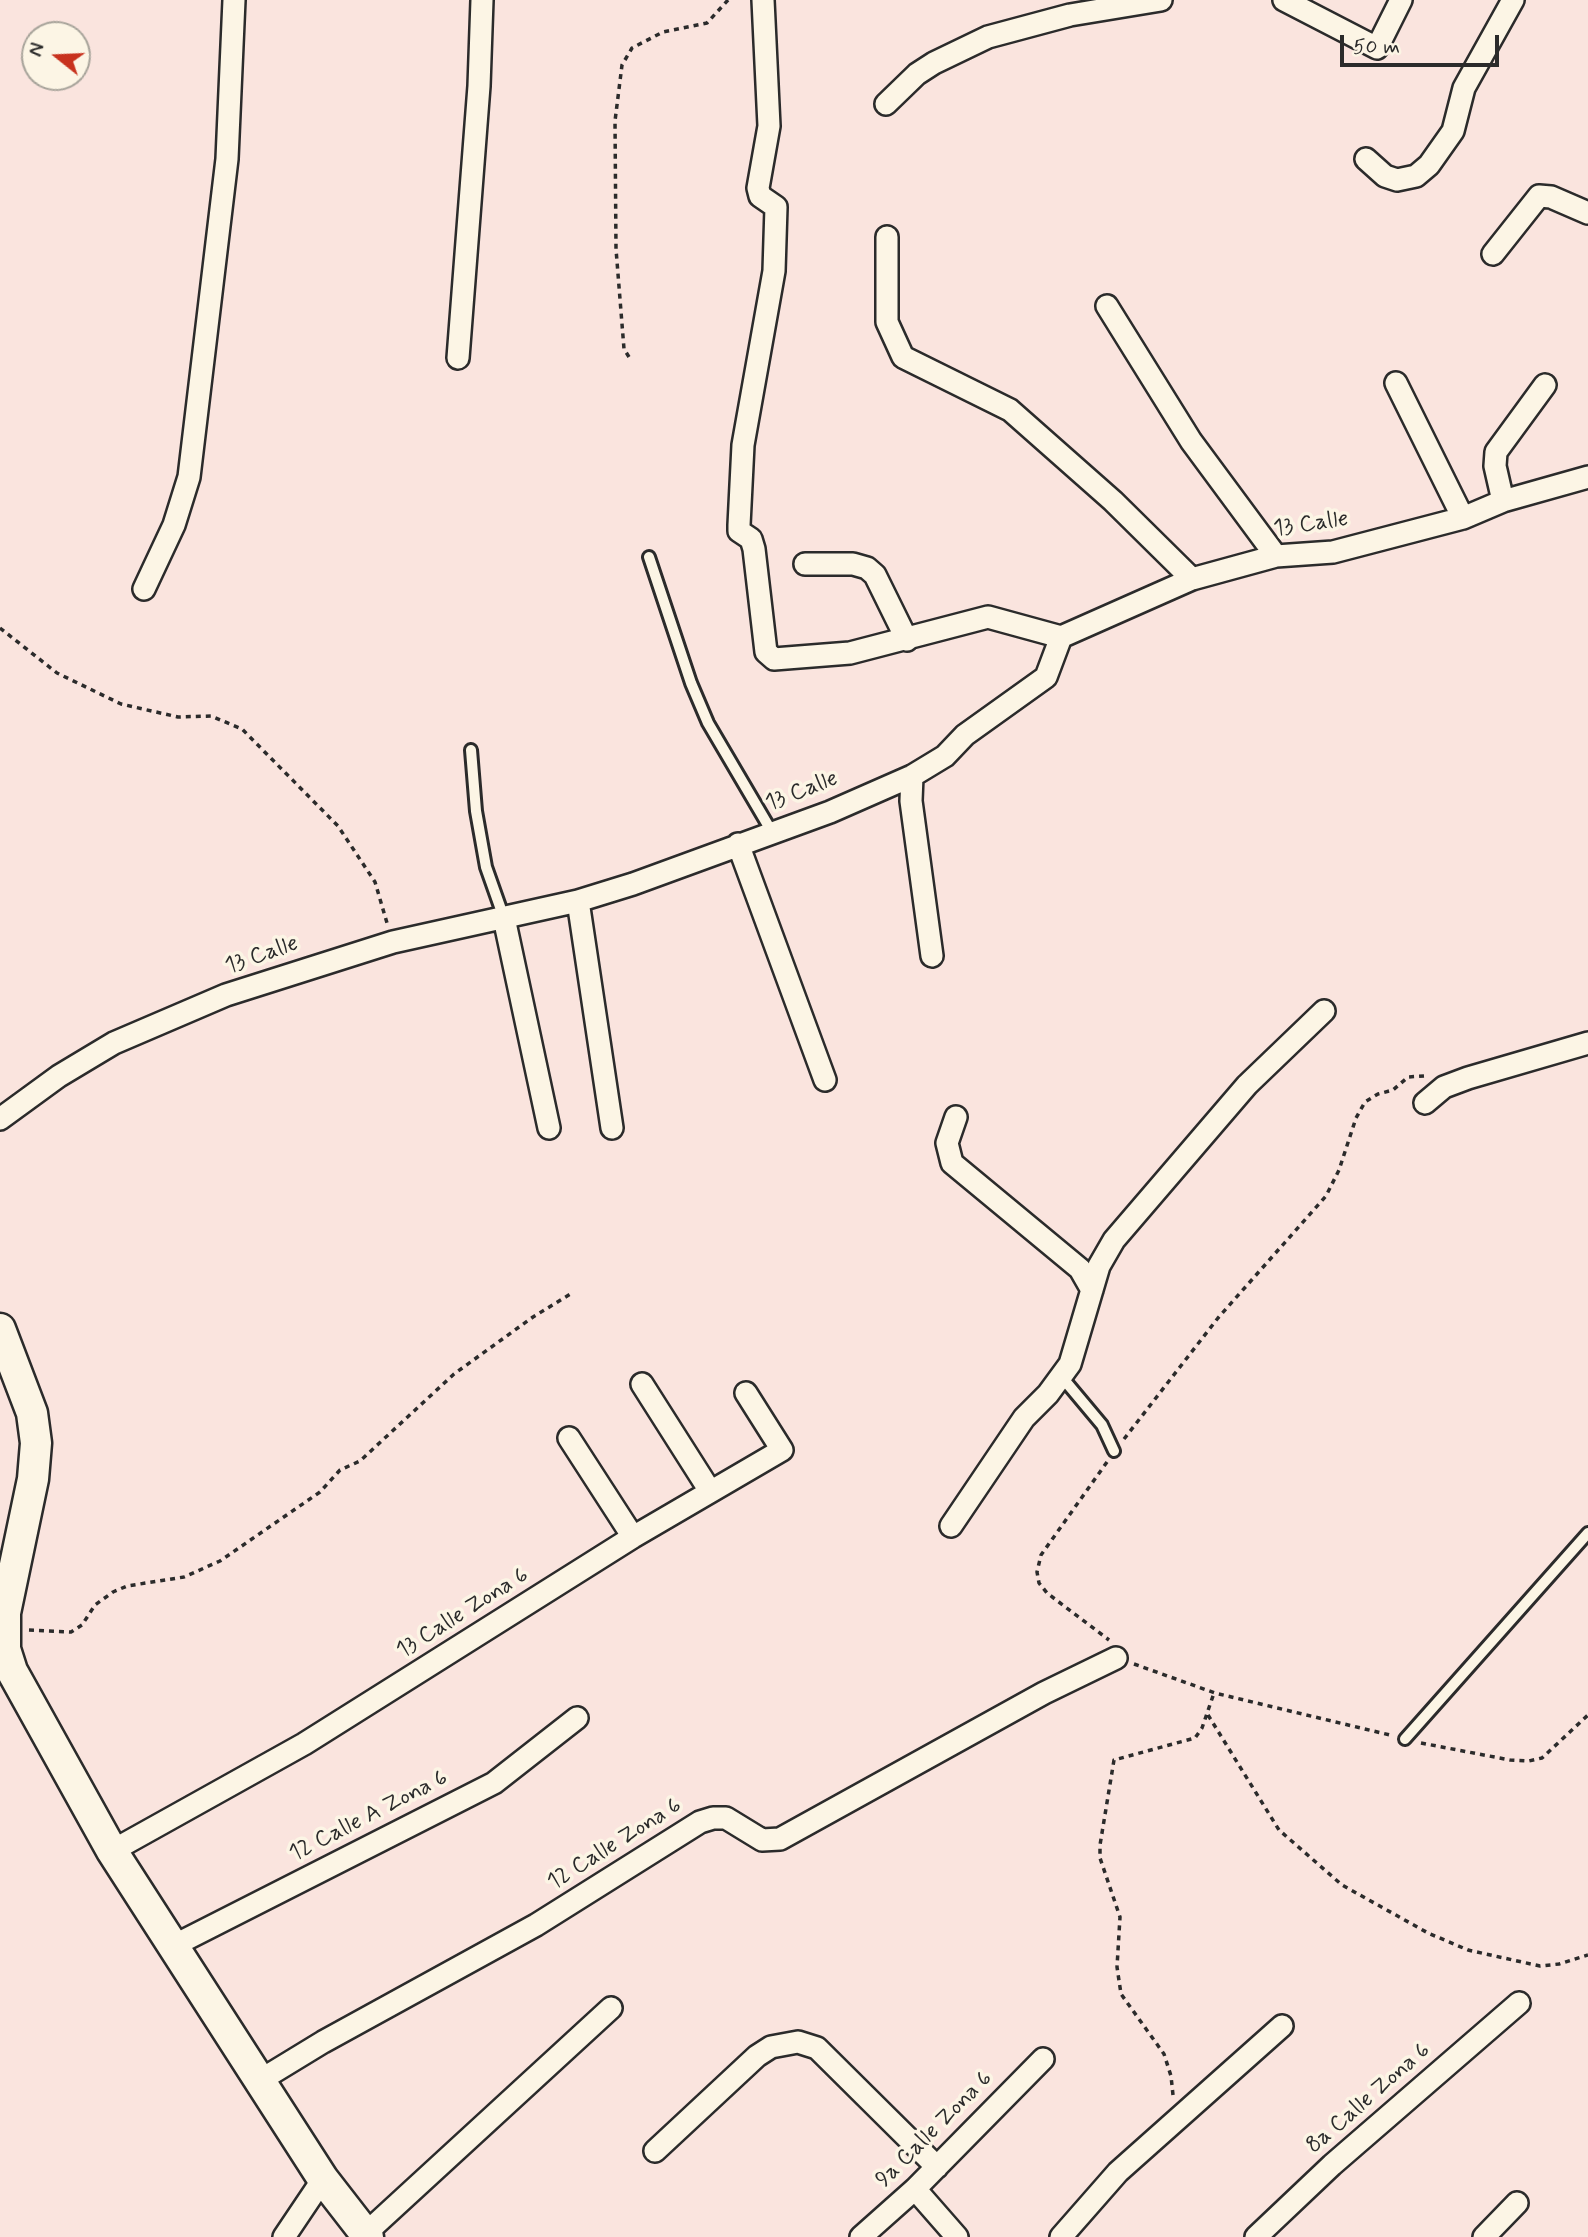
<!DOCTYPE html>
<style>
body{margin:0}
#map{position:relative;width:1588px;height:2237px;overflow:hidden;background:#fae4de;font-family:Mynerve,sans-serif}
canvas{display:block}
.north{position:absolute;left:21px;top:21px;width:70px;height:70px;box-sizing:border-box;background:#fcf5e5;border:2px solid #a8a49b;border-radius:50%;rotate:288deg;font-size:19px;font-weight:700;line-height:28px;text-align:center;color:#2b2b2b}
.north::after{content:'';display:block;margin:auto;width:24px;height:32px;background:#c8321e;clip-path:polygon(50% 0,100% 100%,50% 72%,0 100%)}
.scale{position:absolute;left:1340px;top:35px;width:159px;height:32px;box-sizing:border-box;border:4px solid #2b2b2b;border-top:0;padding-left:9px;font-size:21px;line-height:24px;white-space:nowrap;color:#2b2b2b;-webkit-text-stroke:5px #fcf5e5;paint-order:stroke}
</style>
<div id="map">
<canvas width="1588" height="2237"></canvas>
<div class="north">N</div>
<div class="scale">50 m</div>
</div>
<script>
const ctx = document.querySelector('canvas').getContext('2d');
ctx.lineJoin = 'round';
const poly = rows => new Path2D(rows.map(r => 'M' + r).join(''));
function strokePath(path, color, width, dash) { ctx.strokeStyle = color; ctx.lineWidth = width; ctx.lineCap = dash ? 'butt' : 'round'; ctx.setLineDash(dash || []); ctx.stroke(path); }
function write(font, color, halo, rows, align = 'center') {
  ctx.font = font + ' Mynerve,sans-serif'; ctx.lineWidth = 7; ctx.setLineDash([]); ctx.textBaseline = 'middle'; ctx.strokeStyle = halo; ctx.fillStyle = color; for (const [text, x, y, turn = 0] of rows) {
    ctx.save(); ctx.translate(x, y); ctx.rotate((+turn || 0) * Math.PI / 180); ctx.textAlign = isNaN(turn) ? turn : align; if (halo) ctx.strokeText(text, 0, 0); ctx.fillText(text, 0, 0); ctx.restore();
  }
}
const lane = poly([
 [649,557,691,683,708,723,772,832],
 [471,750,476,811,486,867,504,918],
 [1061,1376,1102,1425,1114,1451],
 [1405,1739,1588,1533]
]);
const street = poly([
 [763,0,769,126,758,188,760,196,776,207,774,271,743,445,739,525,739,531,751,539,754,549,766,652,774,659,850,653,988,617,1061,637],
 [1284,0,1377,48,1401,0],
 [886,104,917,74,934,63,988,37,1070,15,1161,0],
 [1366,159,1385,176,1397,180,1416,176,1429,165,1453,131,1464,88,1513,0],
 [887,237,887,322,903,357,1010,410,1113,501,1192,579],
 [1493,254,1539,196,1551,197,1588,213],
 [1107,306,1191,441,1276,556],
 [458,358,479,86,482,0],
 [1396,383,1463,518],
 [1503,501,1495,466,1496,452,1545,385],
 [805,564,853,564,867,568,875,575,907,640],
 [144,589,174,525,189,477,227,159,234,0],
 [912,776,911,801,932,956],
 [738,844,825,1080],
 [578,901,612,1128],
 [504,918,549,1128],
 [1425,1103,1444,1087,1468,1078,1588,1043],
 [956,1117,947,1143,952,1163,1080,1269,1092,1290],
 [0,1119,59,1076,114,1043,226,995,393,942,578,901,633,884,830,812,912,776,945,756,965,735,1046,677,1061,637,1192,579,1276,556,1333,552,1463,518,1503,501,1588,477],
 [642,1384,710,1491],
 [569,1438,633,1537],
 [951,1526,1024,1418,1048,1394,1070,1364,1099,1266,1114,1240,1247,1085,1324,1011],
 [112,1851,304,1744,633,1537,782,1450,746,1393],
 [173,1946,494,1783,577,1718],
 [259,2081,323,2042,536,1925,700,1822,713,1818,726,1818,762,1840,780,1839,1044,1693,1116,1658],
 [655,2151,757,2056,771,2047,798,2042,817,2048,937,2167],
 [915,2189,957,2237],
 [365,2234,611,2008],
 [284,2237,323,2179],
 [861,2237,915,2189,1043,2059],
 [1061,2237,1118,2172,1282,2026],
 [1256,2237,1332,2165,1519,2003],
 [1484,2237,1517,2203]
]);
const secondary = poly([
 [0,1329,32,1413,36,1443,33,1479,5,1613,5,1649,12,1671,112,1851,323,2179,368,2237]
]);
strokePath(lane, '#2b2b2b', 16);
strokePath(street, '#2b2b2b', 26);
strokePath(secondary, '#2b2b2b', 35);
strokePath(poly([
 [629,357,624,349,616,249,615,121,622,65,632,48,663,32,707,23,728,0],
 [0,628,57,673,121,704,178,717,211,716,242,729,338,826,375,882,387,923],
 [1124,1439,1218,1318,1326,1196,1339,1170,1356,1118,1365,1102,1378,1094,1393,1090,1408,1077,1424,1076],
 [1107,1462,1041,1555,1037,1572,1039,1583,1047,1593,1109,1640],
 [29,1630,71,1632,82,1625,95,1605,113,1592,127,1586,184,1577,220,1561,320,1492,340,1470,360,1461,454,1374,533,1317,572,1293],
 [1134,1664,1215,1693,1390,1735],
 [1208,1715,1279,1830,1342,1885,1428,1933,1468,1950,1540,1966,1559,1964,1588,1955],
 [1421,1743,1510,1760,1529,1761,1542,1758,1588,1715],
 [1173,2095,1171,2076,1164,2054,1121,1994,1117,1967,1120,1917,1100,1858,1100,1845,1114,1760,1195,1738,1202,1728,1214,1693]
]), '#2b2b2b', 3.5, [5, 5]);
strokePath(lane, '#fcf5e5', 10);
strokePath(street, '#fcf5e5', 21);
strokePath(secondary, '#fcf5e5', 30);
write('23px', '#2b2b2b', '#fcf5e5', [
 ["13 Calle",1311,525,-8],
 ["13 Calle",802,792,-21],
 ["13 Calle",262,956,-19],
 ["13 Calle Zona 6",463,1614,-32],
 ["12 Calle A Zona 6",369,1817,-27],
 ["12 Calle Zona 6",615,1845,-32],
 ["8a Calle Zona 6",1369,2099,-41],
 ["9a Calle Zona 6",935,2130,-45]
]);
</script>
